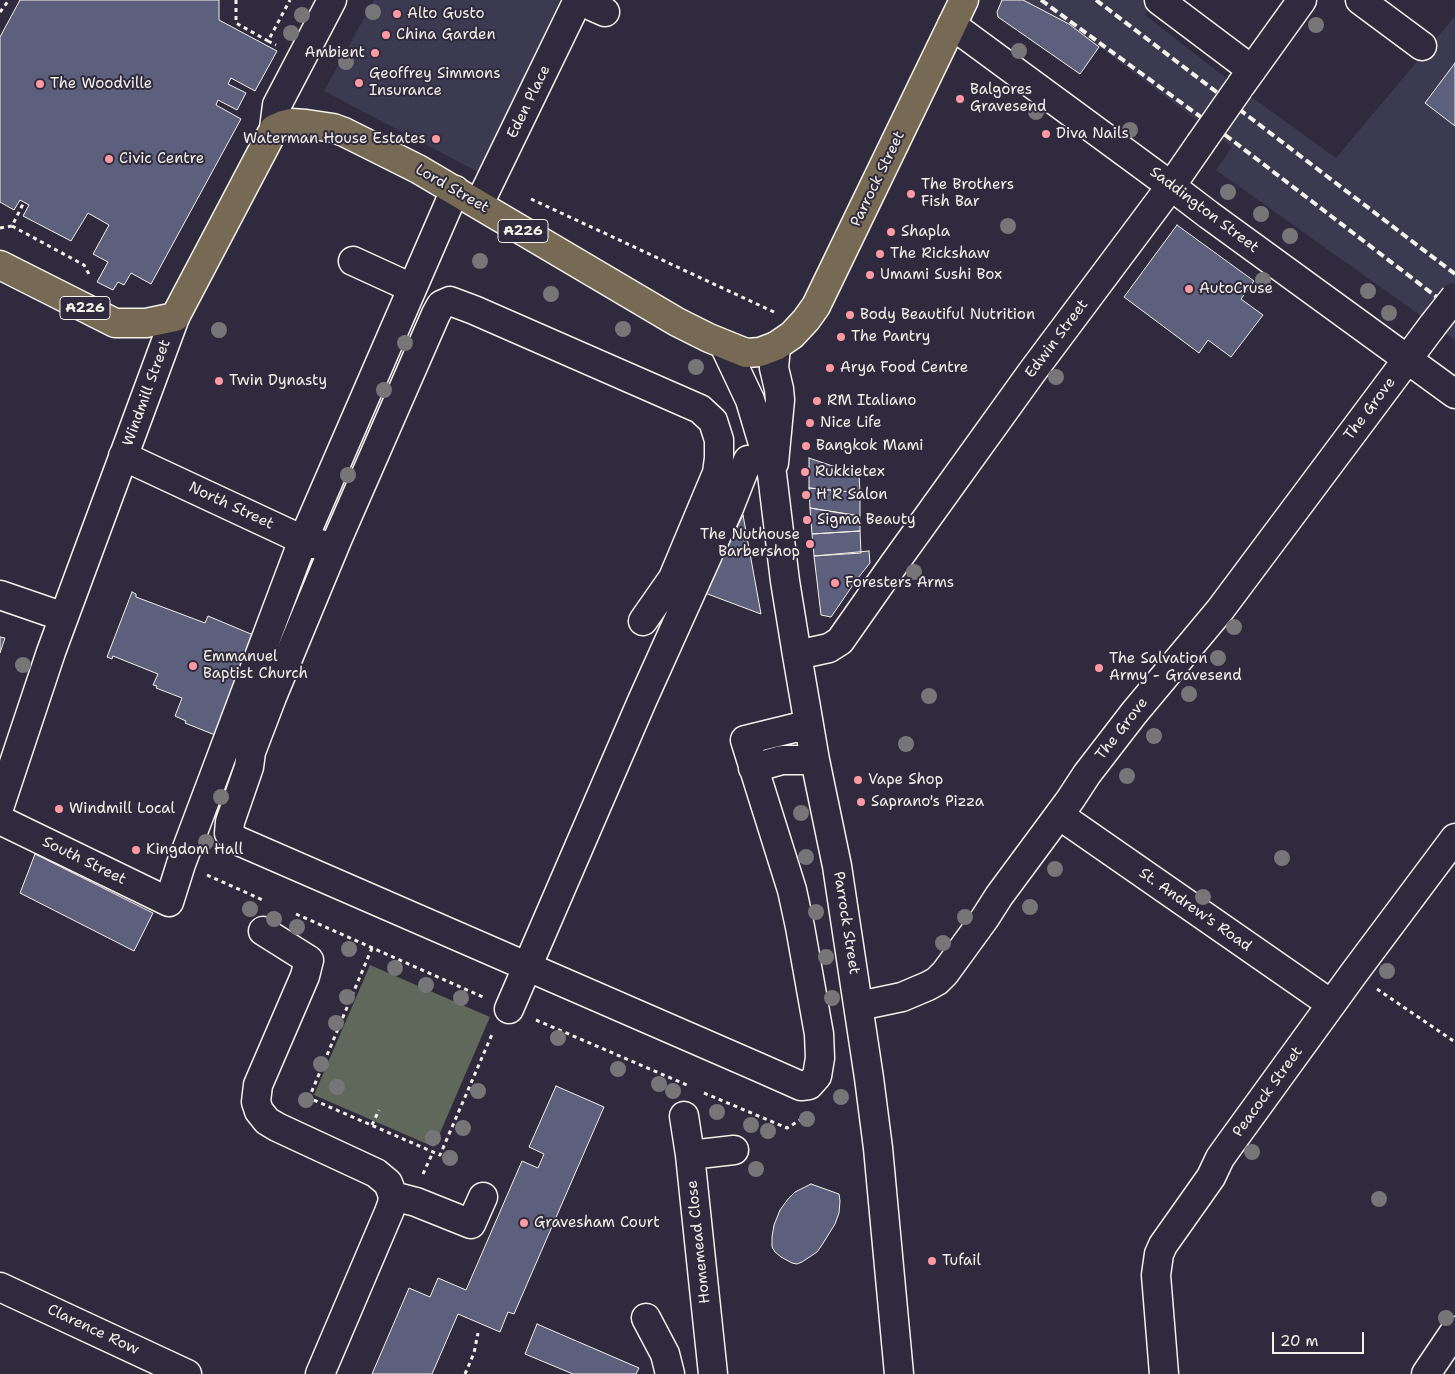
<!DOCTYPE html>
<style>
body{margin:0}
#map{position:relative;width:1455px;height:1374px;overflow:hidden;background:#2f2a3d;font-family:"Shantell Sans",sans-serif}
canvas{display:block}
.scale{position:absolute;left:1272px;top:1332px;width:92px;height:22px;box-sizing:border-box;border:2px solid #f4f1e8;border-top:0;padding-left:6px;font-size:15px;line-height:18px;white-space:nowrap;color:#f4f1e8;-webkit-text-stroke:4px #2f2a3d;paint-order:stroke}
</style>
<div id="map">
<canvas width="1455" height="1374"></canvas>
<div class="scale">20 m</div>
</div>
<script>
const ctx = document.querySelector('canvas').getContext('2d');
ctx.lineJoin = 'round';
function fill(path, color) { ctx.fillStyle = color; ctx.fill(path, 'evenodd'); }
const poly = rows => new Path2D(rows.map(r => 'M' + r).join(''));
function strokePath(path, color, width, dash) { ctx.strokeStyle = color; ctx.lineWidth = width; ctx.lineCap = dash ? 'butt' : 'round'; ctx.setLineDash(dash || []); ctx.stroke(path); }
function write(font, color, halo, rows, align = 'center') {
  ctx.font = font + ' "Shantell Sans",sans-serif'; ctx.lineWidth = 4; ctx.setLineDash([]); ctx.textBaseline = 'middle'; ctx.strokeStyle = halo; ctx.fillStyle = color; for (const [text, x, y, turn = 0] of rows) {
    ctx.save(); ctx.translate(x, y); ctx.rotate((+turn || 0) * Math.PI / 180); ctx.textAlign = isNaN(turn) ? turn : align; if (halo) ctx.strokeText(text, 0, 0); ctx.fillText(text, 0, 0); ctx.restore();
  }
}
fill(poly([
 [374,0,560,0,480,173,324,91],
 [1023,0,1153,0,1145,15,1239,88,1336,158,1455,16,1455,340,1216,170,1232,147,1069,24]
]), '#3c3a50');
fill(poly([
 [370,965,490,1017,434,1147,314,1095]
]), '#60675b');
const building = poly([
 [20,0,219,0,219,20,277,51,255,91,231,78,228,84,246,93,237,110,218,100,216,105,241,119,151,284,131,273,124,285,118,282,113,290,97,282,108,262,93,254,109,225,88,213,71,241,23,216,29,205,20,200,14,210,0,202,0,37,20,0],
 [1002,0,1023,0,1069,24,1099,47,1080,74,998,17,997,12,1002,0],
 [1455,63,1455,126,1425,103,1455,63],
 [1177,225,1254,281,1241,299,1263,315,1231,357,1208,340,1199,353,1124,297,1177,225],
 [809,458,859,475,860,493,809,488,809,458],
 [809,488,860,493,860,516,810,508,809,488],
 [810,508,860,516,860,531,812,534,810,508],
 [743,515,761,614,705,593,743,515],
 [860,531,861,553,814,556,812,534,860,531],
 [869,551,870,563,858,578,852,579,853,585,831,617,821,615,814,556,869,551],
 [132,592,136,594,136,597,205,623,208,616,258,637,220,737,185,723,186,721,175,716,182,698,156,688,157,686,153,685,158,674,113,656,112,659,107,657,132,592],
 [0,637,5,638,0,653,0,637],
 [35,854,153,913,134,951,20,893,35,854],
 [556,1086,604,1107,514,1314,508,1312,500,1332,458,1314,432,1374,372,1374,409,1288,430,1297,438,1278,466,1290,522,1161,538,1168,544,1154,529,1147,556,1086],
 [811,1184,839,1194,840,1201,839,1213,835,1224,822,1245,817,1252,802,1262,797,1264,792,1263,781,1257,775,1252,772,1247,772,1237,774,1225,780,1210,788,1199,795,1192,811,1184],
 [537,1324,639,1368,636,1374,573,1374,525,1354,537,1324]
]);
fill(building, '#5c607c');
strokePath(building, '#f4f1e8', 1);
const minor = poly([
 [578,0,605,12],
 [1159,0,1252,70],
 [1360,0,1422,46],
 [952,25,1171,186,1209,215,1455,394],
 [1241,85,1302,0],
 [274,129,277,105,332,0],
 [479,204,578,0],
 [353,261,412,288],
 [724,345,750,400,772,474,785,581,797,655,815,760,837,866,869,1078,878,1148,899,1374],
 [123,456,303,540,312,544,320,544],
 [774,463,780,400,779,389,774,368,776,346],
 [0,595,64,617],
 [643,621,673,578,717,473,719,458,719,440,713,421,700,409,474,310,450,301,441,305,436,314,338,538,272,697,251,752,249,767,230,822,229,833,234,839,758,1067,801,1086,809,1085,817,1076,820,1058,819,1034,800,927,792,890,745,740,794,728,809,726],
 [797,655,829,648,840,641,894,564,1032,372,1171,186,1200,144],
 [753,768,782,760,815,760],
 [0,805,51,652,175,317],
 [1059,815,1331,1004],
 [0,820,169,902,181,864,303,540,455,190],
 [263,931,309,960,305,976,258,1085,256,1102,259,1111,267,1121,277,1127,376,1173,388,1183,393,1196,392,1204,389,1212,320,1374],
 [859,1006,902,997,928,986,937,981,945,973,985,918,999,896,1070,800,1087,774,1134,713,1220,610,1433,325],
 [509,1009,642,701,729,508,748,460],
 [684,1116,690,1155],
 [393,1196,416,1202,471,1224,483,1197],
 [0,1287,187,1374],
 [646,1318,665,1354,670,1374],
 [713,1374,690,1155,734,1150],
 [1164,1374,1156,1275,1159,1254,1163,1245,1211,1177,1220,1158,1230,1144,1354,973,1455,838],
 [1426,1374,1455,1331]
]);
const major = poly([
 [0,265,115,323,146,323,175,317,274,129,283,125,291,123,306,124,333,128,344,132,418,169,677,322,709,338,746,353,760,352,776,346,792,335,806,320,816,306,964,0]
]);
strokePath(minor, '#f4f1e8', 31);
strokePath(major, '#f4f1e8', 31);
strokePath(poly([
 [236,0,236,23,268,41,290,0],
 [0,12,9,0],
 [268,41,276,45],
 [531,199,774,312],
 [12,226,84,265,90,276],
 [0,228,12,226,24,202],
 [207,875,265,901],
 [296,914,483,997],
 [372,948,309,1098,440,1155,493,1032],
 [1377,989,1455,1042],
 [536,1020,687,1085],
 [704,1093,787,1128,805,1117],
 [372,1125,379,1110],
 [423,1174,433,1152],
 [465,1374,474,1353,478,1333]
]), '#f4f1e8', 3, [4, 4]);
strokePath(minor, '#2f2a3d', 28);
strokePath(major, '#776a54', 28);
strokePath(poly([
 [1041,0,1224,134,1455,311],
 [1096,0,1455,274]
]), '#f4f1e8', 4, [8, 4]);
const minorBridge = poly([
 [1200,144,1239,88],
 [1433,325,1455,297]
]);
strokePath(minorBridge, '#f4f1e8', 31, []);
strokePath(minorBridge, '#2f2a3d', 28);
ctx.fillStyle = '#767578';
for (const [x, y] of [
 [373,12],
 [302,15],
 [1316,25],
 [291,33],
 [1019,51],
 [346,62],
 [1036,112],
 [1130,130],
 [1228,192],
 [1261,214],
 [1008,226],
 [1290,236],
 [480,261],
 [1263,280],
 [1368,291],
 [551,294],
 [1389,313],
 [623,329],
 [219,330],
 [405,343],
 [696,367],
 [1056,377],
 [384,390],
 [348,475],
 [914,572],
 [1234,627],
 [1218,658],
 [23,665],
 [1189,694],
 [929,696],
 [1154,736],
 [906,744],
 [1127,776],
 [221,797],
 [801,813],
 [206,842],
 [806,857],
 [1282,858],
 [1055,869],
 [1203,897],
 [1030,907],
 [250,909],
 [816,912],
 [965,917],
 [274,919],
 [297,927],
 [943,943],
 [349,949],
 [826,957],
 [395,968],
 [1387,971],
 [426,985],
 [347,997],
 [461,998],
 [832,998],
 [336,1023],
 [558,1038],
 [321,1064],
 [618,1069],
 [659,1084],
 [337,1087],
 [478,1091],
 [673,1091],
 [841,1097],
 [306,1100],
 [717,1112],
 [807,1119],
 [751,1125],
 [463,1128],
 [768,1131],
 [433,1138],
 [1252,1152],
 [450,1158],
 [756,1169],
 [1379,1199],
 [1446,1318]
]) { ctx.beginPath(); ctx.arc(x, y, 8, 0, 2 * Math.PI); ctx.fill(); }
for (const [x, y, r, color] of [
 [397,14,5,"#ff9aa2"],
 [386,35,5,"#ff9aa2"],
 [375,53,5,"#ff9aa2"],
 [359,83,5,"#ff9aa2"],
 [40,84,5,"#ff9aa2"],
 [960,99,5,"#ff9aa2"],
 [1046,134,5,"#ff9aa2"],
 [436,139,5,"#ff9aa2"],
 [109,159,5,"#ff9aa2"],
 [911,194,5,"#ff9aa2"],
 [891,232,5,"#ff9aa2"],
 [880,254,5,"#ff9aa2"],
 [870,275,5,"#ff9aa2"],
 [1189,289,5,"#ff9aa2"],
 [850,315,5,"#ff9aa2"],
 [841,337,5,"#ff9aa2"],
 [830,368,5,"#ff9aa2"],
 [219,381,5,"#ff9aa2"],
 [817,401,5,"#ff9aa2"],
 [810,423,5,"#ff9aa2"],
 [806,446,5,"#ff9aa2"],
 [805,472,5,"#ff9aa2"],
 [806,495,5,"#ff9aa2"],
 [807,520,5,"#ff9aa2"],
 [810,544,5,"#ff9aa2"],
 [835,583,5,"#ff9aa2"],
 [193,666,5,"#ff9aa2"],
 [1099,668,5,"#ff9aa2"],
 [858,780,5,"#ff9aa2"],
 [861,802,5,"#ff9aa2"],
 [59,809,5,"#ff9aa2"],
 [136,850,5,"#ff9aa2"],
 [524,1223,5,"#ff9aa2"],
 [932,1261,5,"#ff9aa2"]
]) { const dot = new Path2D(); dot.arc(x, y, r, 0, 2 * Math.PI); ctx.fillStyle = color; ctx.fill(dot); strokePath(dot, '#2f2a3d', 2); }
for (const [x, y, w] of [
 [523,231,50],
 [85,308,50]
]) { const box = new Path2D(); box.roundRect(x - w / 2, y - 11.5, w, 23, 4); ctx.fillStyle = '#2f2a3d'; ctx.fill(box); strokePath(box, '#f4f1e8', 1); }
write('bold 14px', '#f4f1e8', null, [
 ["A226",523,231],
 ["A226",85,308]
]);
write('15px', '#f4f1e8', '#2f2a3d', [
 ["Alto Gusto",407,14],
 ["China Garden",396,35],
 ["Ambient",365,53,"right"],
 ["Geoffrey Simmons",369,74],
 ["Insurance",369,91],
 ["The Woodville",50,84],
 ["Balgores",970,90],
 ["Gravesend",970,107],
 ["Diva Nails",1056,134],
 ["Waterman House Estates",426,139,"right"],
 ["Civic Centre",119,159],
 ["The Brothers",921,185],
 ["Fish Bar",921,202],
 ["Shapla",901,232],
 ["The Rickshaw",890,254],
 ["Umami Sushi Box",880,275],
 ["AutoCruse",1199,289],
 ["Body Beautiful Nutrition",860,315],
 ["The Pantry",851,337],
 ["Arya Food Centre",840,368],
 ["Twin Dynasty",229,381],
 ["RM Italiano",827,401],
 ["Nice Life",820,423],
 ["Bangkok Mami",816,446],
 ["Rukkietex",815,472],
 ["H R Salon",816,495],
 ["Sigma Beauty",817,520],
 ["The Nuthouse",800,535,"right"],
 ["Barbershop",800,552,"right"],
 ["Foresters Arms",845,583],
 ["Emmanuel",203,657],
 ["Baptist Church",203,674],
 ["The Salvation",1109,659],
 ["Army - Gravesend",1109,676],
 ["Vape Shop",868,780],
 ["Saprano's Pizza",871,802],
 ["Windmill Local",69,809],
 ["Kingdom Hall",146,850],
 ["Gravesham Court",534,1223],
 ["Tufail",942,1261]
], 'left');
write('15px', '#f4f1e8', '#2f2a3d', [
 ["Eden Place",529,102,-64],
 ["Parrock Street",878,179,-64],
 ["Lord Street",452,189,30],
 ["Saddington Street",1204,210,37],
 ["Edwin Street",1057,339,-53],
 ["Windmill Street",147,393,-70],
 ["The Grove",1370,409,-53],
 ["North Street",231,506,25],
 ["The Grove",1122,729,-52],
 ["South Street",84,861,26],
 ["St. Andrew's Road",1195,910,35],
 ["Parrock Street",846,923,81],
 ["Peacock Street",1268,1092,-54],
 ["Homemead Close",699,1242,-96],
 ["Clarence Row",93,1330,25]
]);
</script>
